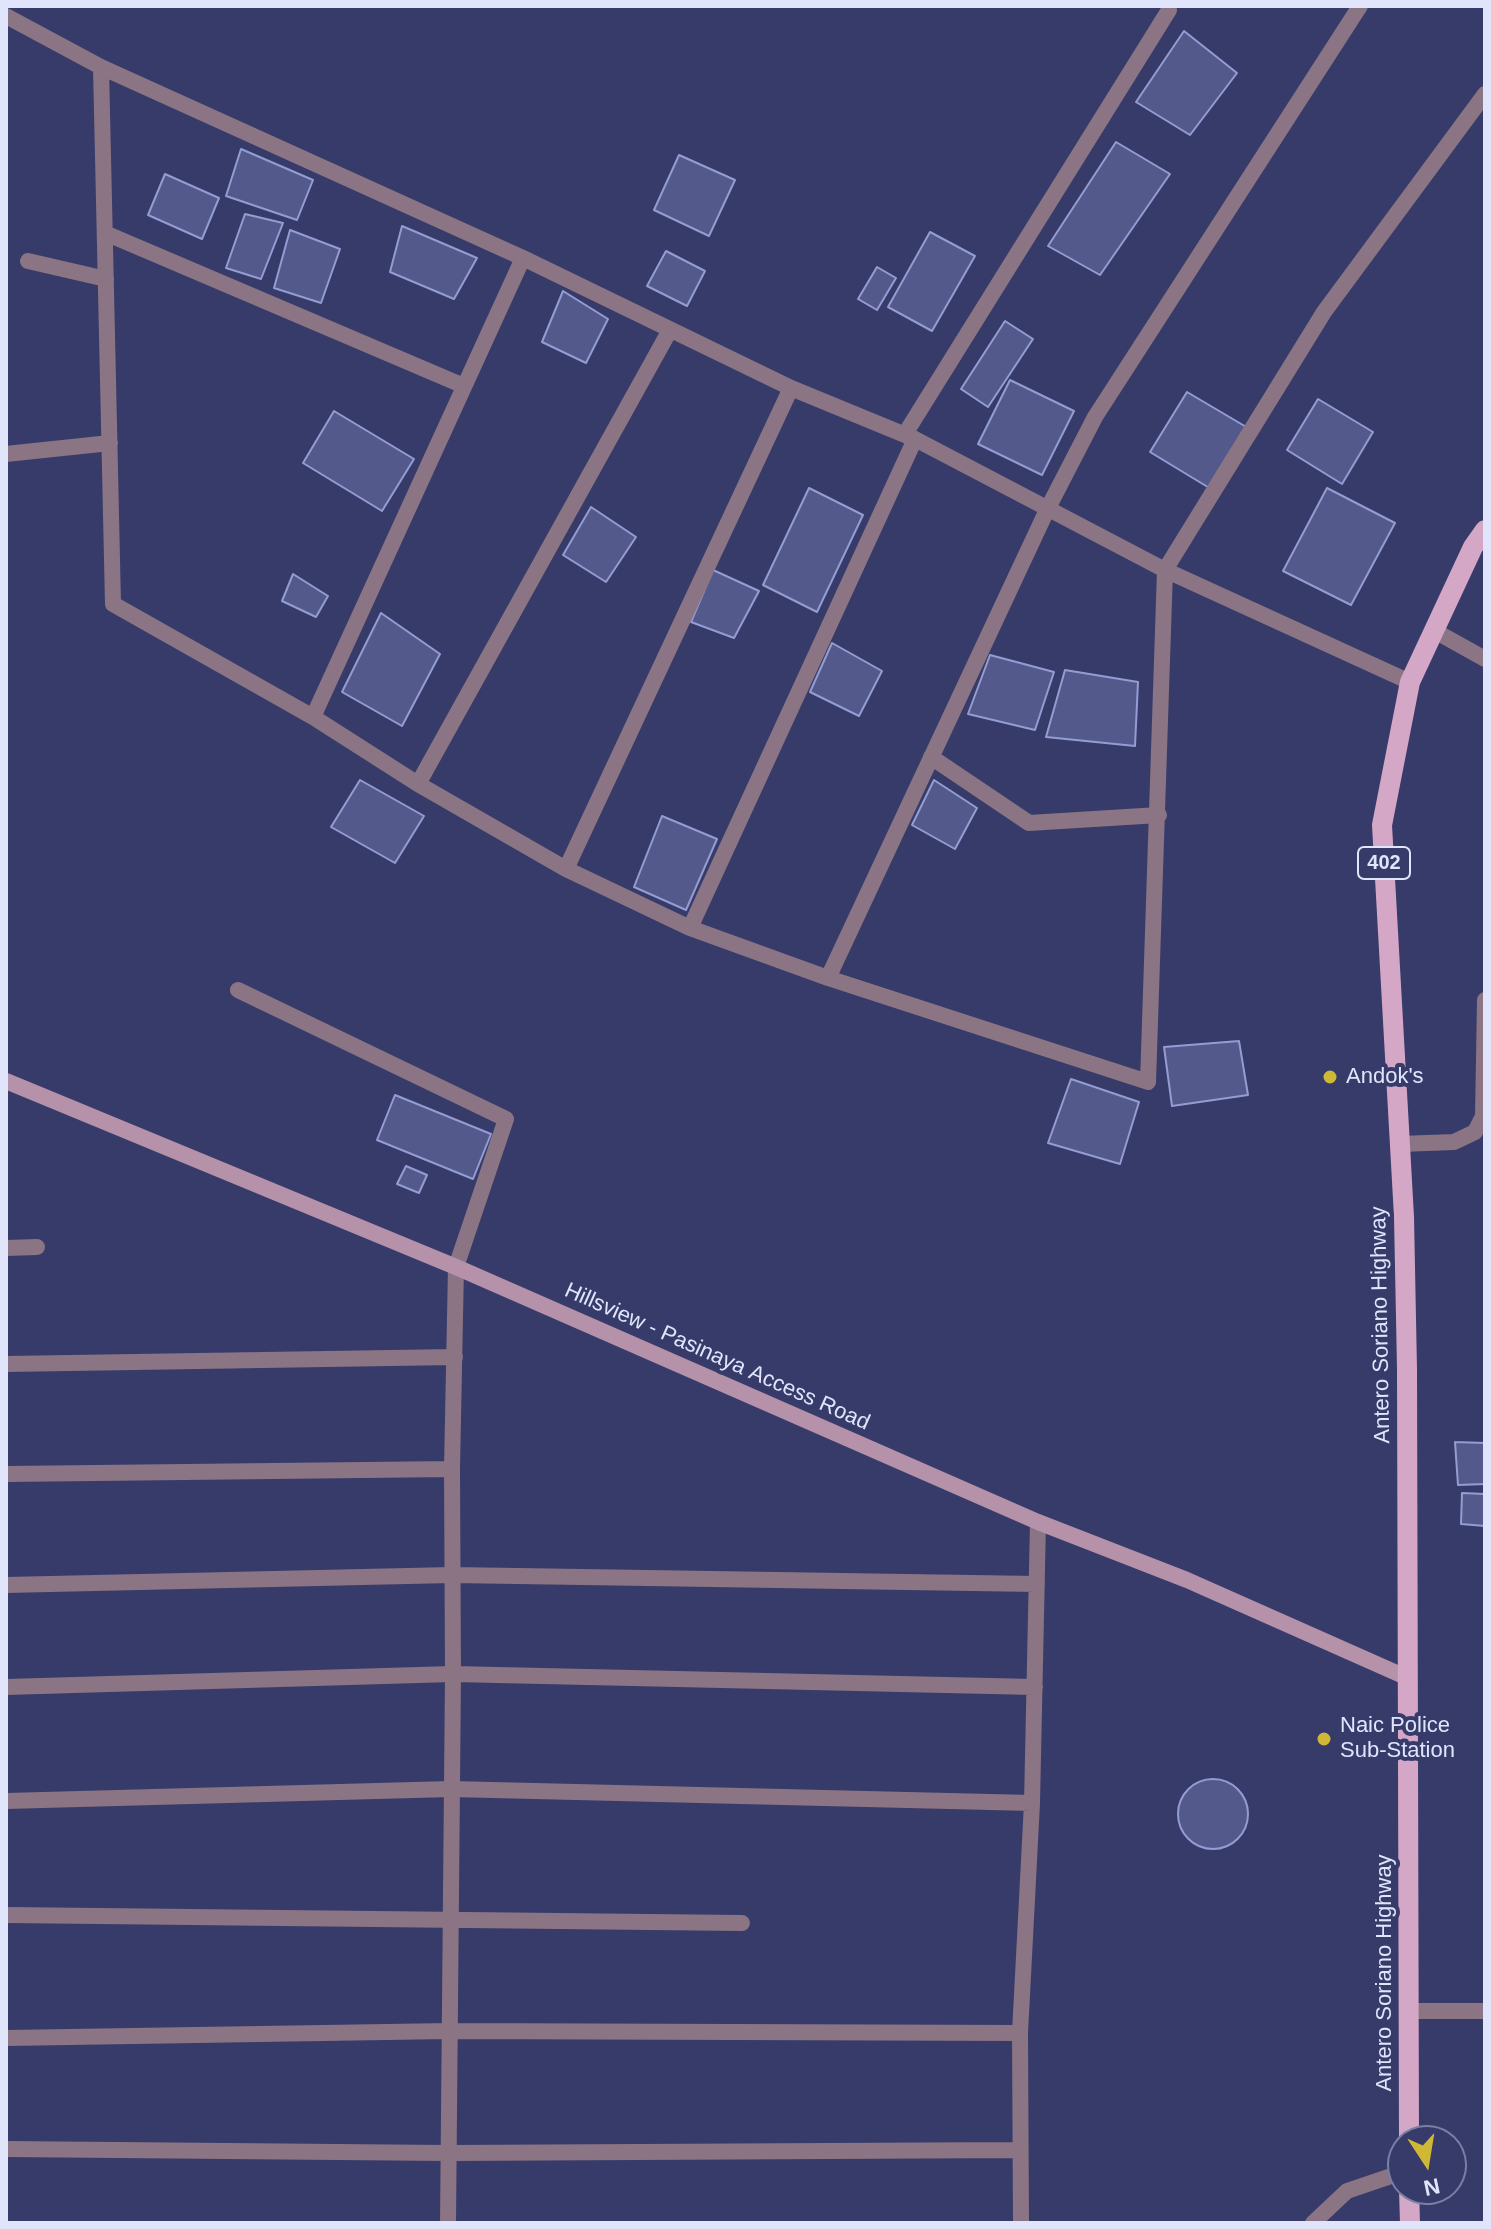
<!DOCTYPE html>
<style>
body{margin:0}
#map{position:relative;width:1491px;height:2229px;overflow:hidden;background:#363b6a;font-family:Helvetica,sans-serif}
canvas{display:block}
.frame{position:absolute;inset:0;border:8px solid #e0e5fc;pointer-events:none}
.north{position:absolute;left:1387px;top:2125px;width:80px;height:80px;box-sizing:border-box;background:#363b6a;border:2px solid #7a7fa4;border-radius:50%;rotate:168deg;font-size:22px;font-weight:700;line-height:32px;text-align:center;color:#e0e5fc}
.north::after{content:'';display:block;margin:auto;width:28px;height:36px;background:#d1b736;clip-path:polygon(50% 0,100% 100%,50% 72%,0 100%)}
</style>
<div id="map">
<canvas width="1491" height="2229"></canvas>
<div class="frame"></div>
<div class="north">N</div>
</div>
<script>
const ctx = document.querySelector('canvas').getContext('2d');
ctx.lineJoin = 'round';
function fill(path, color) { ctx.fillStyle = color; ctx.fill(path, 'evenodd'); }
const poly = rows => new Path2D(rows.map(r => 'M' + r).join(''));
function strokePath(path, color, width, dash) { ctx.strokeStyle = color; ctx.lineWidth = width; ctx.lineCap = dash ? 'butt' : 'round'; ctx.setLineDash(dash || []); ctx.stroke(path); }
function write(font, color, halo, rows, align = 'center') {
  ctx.font = font + ' Helvetica,sans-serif'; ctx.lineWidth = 8; ctx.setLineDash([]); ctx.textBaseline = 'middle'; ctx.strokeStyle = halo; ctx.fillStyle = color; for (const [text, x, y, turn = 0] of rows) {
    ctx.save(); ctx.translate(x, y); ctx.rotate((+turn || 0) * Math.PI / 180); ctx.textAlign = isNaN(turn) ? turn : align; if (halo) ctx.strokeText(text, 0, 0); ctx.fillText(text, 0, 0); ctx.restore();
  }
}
const building = poly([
 [1184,31,1237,73,1190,135,1136,102,1184,31],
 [1116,142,1170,174,1100,275,1048,246,1116,142],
 [241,149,313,180,297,220,226,196,241,149],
 [679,155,735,180,709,236,654,210,679,155],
 [165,174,219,198,202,239,148,215,165,174],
 [245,214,283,223,261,279,226,268,245,214],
 [402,226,477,258,454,299,390,272,402,226],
 [290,230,340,249,321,303,274,288,290,230],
 [930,232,975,256,932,331,888,307,930,232],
 [666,251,705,271,687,306,647,286,666,251],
 [877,267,896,278,877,310,858,299,877,267],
 [563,291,608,319,586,363,542,342,563,291],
 [1005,321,1033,339,988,407,961,389,1005,321],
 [1010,380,1074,411,1042,475,978,444,1010,380],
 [1187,392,1248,428,1211,489,1150,452,1187,392],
 [1318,399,1373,432,1342,484,1287,450,1318,399],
 [334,411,414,459,382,511,303,463,334,411],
 [809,488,863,515,817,612,763,585,809,488],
 [1327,488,1395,523,1351,605,1283,571,1327,488],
 [591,507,636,537,606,582,563,555,591,507],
 [713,570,759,591,734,638,691,622,713,570],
 [293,574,328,596,316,617,282,601,293,574],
 [381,613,440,654,402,726,342,692,381,613],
 [832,643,882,671,859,716,810,692,832,643],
 [990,655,1054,672,1035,730,968,714,990,655],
 [1065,670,1138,682,1135,746,1046,737,1065,670],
 [360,780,424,816,395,863,331,827,360,780],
 [934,780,977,808,955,849,912,825,934,780],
 [662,816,717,839,686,910,634,887,662,816],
 [1239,1041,1248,1095,1172,1106,1164,1047,1239,1041],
 [1071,1079,1139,1102,1120,1164,1048,1143,1071,1079],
 [395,1095,491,1134,473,1179,377,1140,395,1095],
 [406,1166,427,1175,419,1193,397,1184,406,1166],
 [1455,1442,1485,1443,1485,1484,1458,1485,1455,1442],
 [1462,1493,1485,1494,1485,1526,1461,1524,1462,1493],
 '1178 1814a35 35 0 1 1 70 0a35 35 0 1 1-70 0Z'
]);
fill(building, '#53598b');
strokePath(building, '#949dd3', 2);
strokePath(poly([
 [6,16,101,67,523,258,791,388,915,439,1165,570,1410,682],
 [101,67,113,604,313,717,418,784,566,869,690,928,828,978,1148,1082,1165,570,1324,312,1485,94],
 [105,233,464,386],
 [28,261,106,279],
 [905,434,1169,10],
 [6,454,110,443],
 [1433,630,1485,659],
 [313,717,523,258],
 [931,757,1029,823,1159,815],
 [418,784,670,330],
 [566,869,791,388],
 [690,928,915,439],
 [828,978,1047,510,1095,417,1360,6],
 [238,990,506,1119,456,1267,452,1469,453,1674,448,2223],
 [1400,1144,1454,1142,1475,1132,1483,1116,1485,1000],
 [6,1248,37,1247],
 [6,1364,455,1357],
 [6,1474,452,1469],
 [6,1585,452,1575,1037,1584],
 [6,1687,453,1674,1035,1687],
 [6,1801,451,1789,1032,1803],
 [6,1915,742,1923],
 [1409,2011,1485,2011],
 [6,2038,450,2031,1020,2033],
 [6,2149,448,2153,1019,2150],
 [1021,2223,1020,2033,1032,1803,1038,1522],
 [1313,2223,1347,2191,1403,2172]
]), '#8b7484', 16);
strokePath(poly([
 [6,1081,456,1267,1038,1522,1187,1580,1408,1678]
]), '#b591aa', 16);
strokePath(poly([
 [1409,2141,1407,1369,1404,1217,1382,825,1410,682,1473,547,1485,530],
 [1409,2189,1410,2223]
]), '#d4a7c7', 20);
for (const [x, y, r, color] of [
 [1330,1077,8,"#d1b736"],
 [1324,1739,8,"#d1b736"]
]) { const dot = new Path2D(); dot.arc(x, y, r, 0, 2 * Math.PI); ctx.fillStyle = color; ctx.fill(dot); strokePath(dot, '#363b6a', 3); }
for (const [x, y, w] of [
 [1384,863,52]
]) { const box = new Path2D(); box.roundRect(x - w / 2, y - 16, w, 32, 6); ctx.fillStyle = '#363b6a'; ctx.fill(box); strokePath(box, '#e0e5fc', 2); }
write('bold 20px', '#e0e5fc', null, [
 ["402",1384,863]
]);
write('22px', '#e0e5fc', '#363b6a', [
 ["Andok's",1346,1077],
 ["Naic Police",1340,1726],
 ["Sub-Station",1340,1751]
], 'left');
write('22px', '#e0e5fc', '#363b6a', [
 ["Antero Soriano Highway",1381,1325,-91],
 ["Hillsview - Pasinaya Access Road",717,1357,24],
 ["Antero Soriano Highway",1385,1973,-90]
]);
</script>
